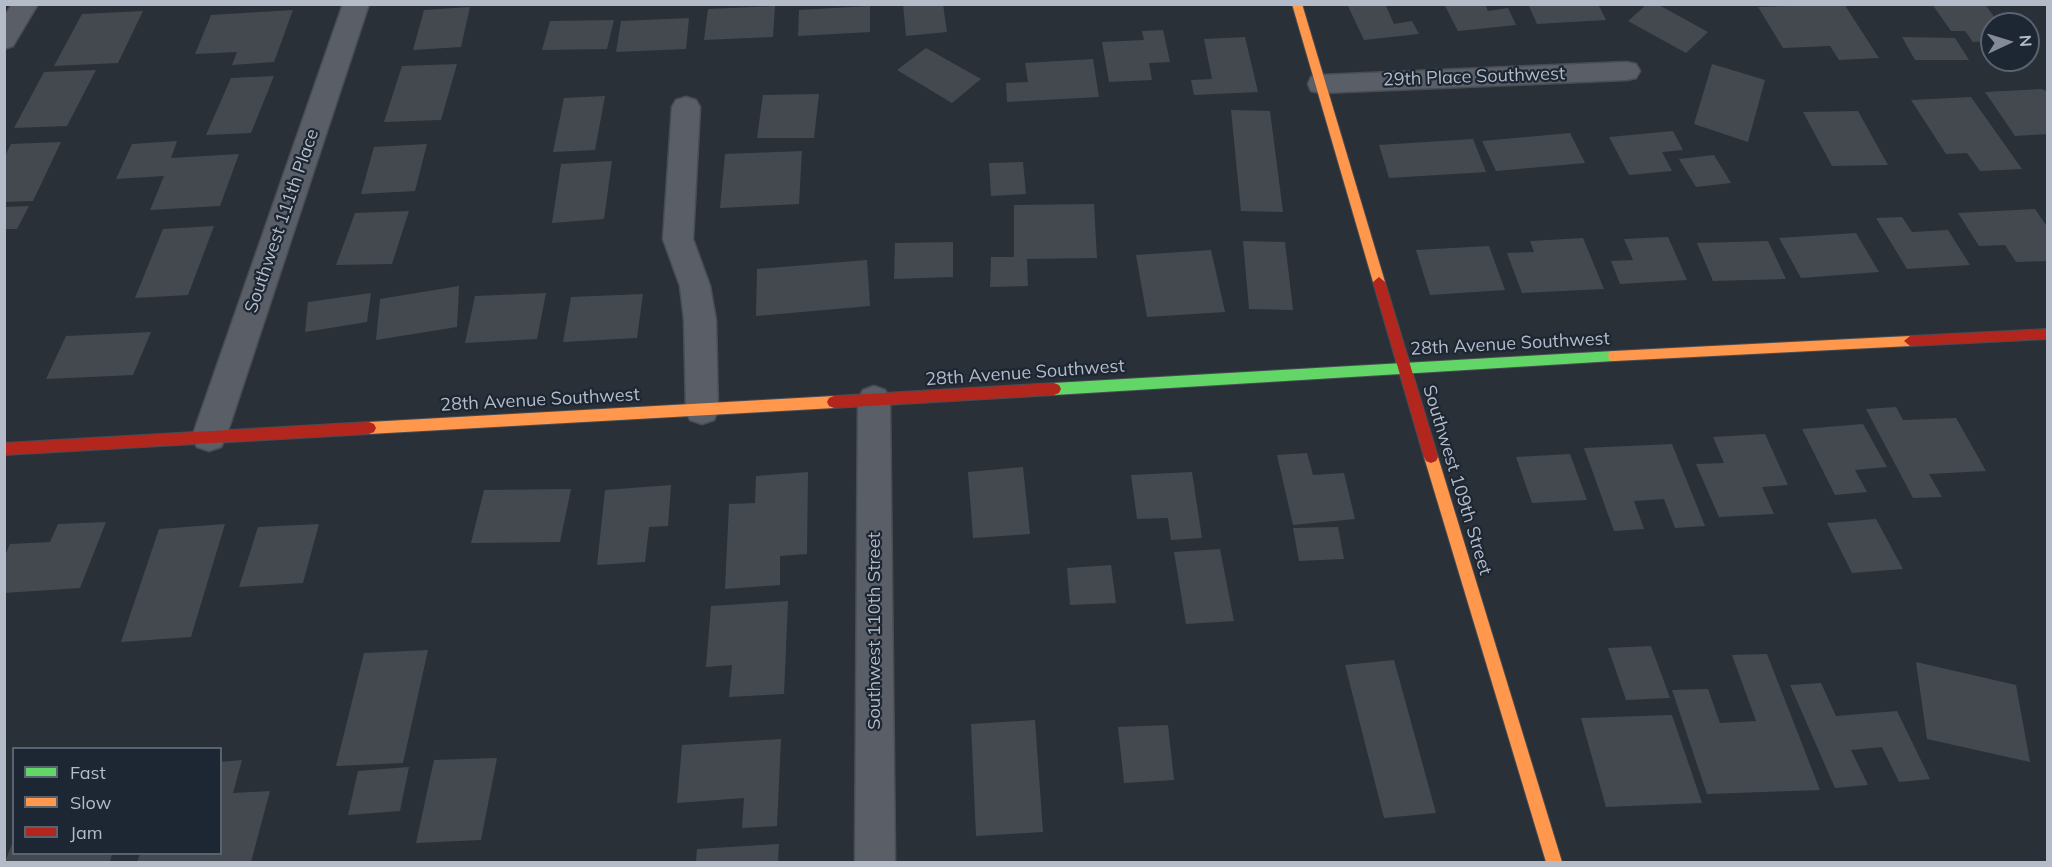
<!DOCTYPE html>
<style>
body{margin:0}
#map{position:relative;width:2052px;height:867px;overflow:hidden;background:#2a3038;font-family:Mulish,sans-serif}
canvas{display:block}
.frame{position:absolute;inset:0;border:6px solid #b4bcc9;pointer-events:none}
.legend{position:absolute;left:12px;top:747px;width:210px;height:108px;box-sizing:border-box;background:#1d2633;border:2px solid #59626f;margin:0;padding:8px 10px;list-style:none;font-size:18px;color:#b4bcc9}
.legend li{display:flex;align-items:center;gap:12px;height:30px}
.legend b{width:30px;border:2px solid #59626f}
.north{position:absolute;left:1980px;top:12px;width:60px;height:60px;box-sizing:border-box;background:#1d2633;border:2px solid #59626f;border-radius:50%;rotate:86deg;font-size:16px;font-weight:700;line-height:24px;text-align:center;color:#b4bcc9}
.north::after{content:'';display:block;margin:auto;width:21px;height:27px;background:#848b96;clip-path:polygon(50% 0,100% 100%,50% 72%,0 100%)}
</style>
<div id="map">
<canvas width="2052" height="867"></canvas>
<div class="frame"></div>
<ul class="legend">
<li><b style="height:8px;background:#63d668"></b>Fast</li>
<li><b style="height:8px;background:#ff974d"></b>Slow</li>
<li><b style="height:8px;background:#b3261e"></b>Jam</li>
</ul>
<div class="north">N</div>
</div>
<script>
const ctx = document.querySelector('canvas').getContext('2d');
ctx.lineJoin = 'round';
function fill(path, color) { ctx.fillStyle = color; ctx.fill(path, 'evenodd'); }
const poly = rows => new Path2D(rows.map(r => 'M' + r).join(''));
function strokePath(path, color, width, dash) { ctx.strokeStyle = color; ctx.lineWidth = width; ctx.lineCap = dash ? 'butt' : 'round'; ctx.setLineDash(dash || []); ctx.stroke(path); }
function write(font, color, halo, rows, align = 'center') {
  ctx.font = font + ' Mulish,sans-serif'; ctx.lineWidth = 4.5; ctx.setLineDash([]); ctx.textBaseline = 'middle'; ctx.strokeStyle = halo; ctx.fillStyle = color; for (const [text, x, y, turn = 0] of rows) {
    ctx.save(); ctx.translate(x, y); ctx.rotate((+turn || 0) * Math.PI / 180); ctx.textAlign = isNaN(turn) ? turn : align; if (halo) ctx.strokeText(text, 0, 0); ctx.fillText(text, 0, 0); ctx.restore();
  }
}
fill(poly([
 [903,4,943,4,947,32,906,36],
 [1347,4,1385,4,1394,24,1412,21,1419,34,1364,40],
 [1444,4,1485,4,1488,11,1508,8,1516,25,1458,31],
 [1528,4,1598,4,1606,20,1537,24],
 [1647,4,1657,4,1708,32,1686,53,1628,21],
 [1844,4,1879,58,1839,60,1830,46,1783,48,1758,7],
 [1932,4,1985,4,1999,24,1992,24,1992,41,1973,42,1965,31,1951,31],
 [775,6,773,37,704,40,708,9],
 [870,6,870,32,798,36,799,10],
 [470,7,461,47,413,50,424,10],
 [293,10,274,62,232,65,237,52,195,54,211,15],
 [143,11,118,63,54,66,82,14],
 [689,18,686,49,616,52,621,21],
 [614,20,607,49,542,50,550,21],
 [1163,30,1170,62,1149,63,1152,80,1109,82,1102,42,1144,40,1142,31],
 [1245,37,1258,92,1194,95,1191,80,1212,79,1204,39],
 [1902,37,1955,38,1969,60,1915,60],
 [926,48,981,79,952,103,897,70],
 [1093,59,1099,97,1007,102,1006,83,1028,82,1025,63],
 [457,64,441,120,384,122,402,66],
 [1712,64,1765,80,1748,142,1694,124],
 [96,70,67,126,14,128,44,72],
 [274,76,251,133,206,135,231,78],
 [2042,89,2048,92,2048,134,2015,136,1985,92],
 [819,94,814,138,757,138,763,95],
 [605,96,595,150,553,152,564,98],
 [1971,97,2022,169,1980,171,1967,153,1946,154,1911,100],
 [1231,110,1270,111,1283,212,1241,211],
 [1858,111,1888,165,1832,166,1803,112],
 [1673,131,1683,150,1662,152,1672,171,1629,175,1609,137],
 [1570,133,1585,163,1496,171,1482,141],
 [1473,139,1486,172,1389,178,1379,145],
 [177,141,171,158,239,154,220,206,150,210,164,176,116,179,132,144],
 [61,142,33,201,4,202,4,158,11,144],
 [427,144,415,191,361,194,374,147],
 [802,151,799,204,720,208,725,154],
 [1714,155,1731,183,1696,187,1679,159],
 [612,161,604,219,552,223,561,164],
 [1023,162,1026,194,991,196,989,163],
 [1094,204,1097,258,1027,259,1028,286,990,287,991,257,1014,257,1014,205],
 [29,206,17,229,4,229,4,207],
 [2035,209,2048,228,2048,261,2016,262,2005,245,1979,246,1958,213],
 [409,211,392,264,336,265,355,213],
 [1902,217,1912,232,1948,230,1970,265,1907,269,1876,218],
 [214,226,188,295,135,298,163,229],
 [1856,233,1879,272,1801,278,1779,238],
 [1668,237,1687,280,1620,284,1611,261,1633,260,1624,239],
 [1583,238,1604,289,1522,293,1507,253,1534,252,1530,241],
 [1243,241,1285,242,1293,310,1249,309],
 [1768,241,1786,279,1713,281,1697,243],
 [953,242,953,277,894,279,895,243],
 [1489,246,1505,290,1430,295,1416,250],
 [1211,250,1225,312,1147,317,1136,255],
 [867,260,870,306,756,316,757,269],
 [459,286,457,327,376,340,380,299],
 [371,293,367,322,305,332,308,302],
 [546,293,537,339,465,343,475,296],
 [643,294,637,338,563,342,571,297],
 [151,332,133,375,46,379,66,336],
 [1896,407,1903,420,1956,418,1986,471,1929,474,1942,497,1913,498,1866,409],
 [1863,424,1887,467,1855,470,1867,492,1835,495,1802,429],
 [1765,434,1788,485,1762,487,1774,514,1719,517,1696,464,1724,463,1713,437],
 [1672,444,1705,526,1675,528,1664,499,1634,501,1644,529,1614,531,1584,448],
 [1307,453,1313,475,1344,473,1355,519,1293,525,1277,455],
 [1570,454,1587,500,1532,503,1516,457],
 [1023,467,1030,534,973,538,968,472],
 [808,472,807,554,780,556,780,585,725,589,729,504,755,503,756,476],
 [1192,472,1202,538,1171,540,1168,518,1137,519,1131,475],
 [671,485,668,526,649,527,645,562,597,565,605,490],
 [571,489,560,542,471,543,484,490],
 [1876,519,1903,569,1852,573,1827,523],
 [106,522,80,588,4,593,4,558,10,544,50,542,58,524],
 [225,524,191,637,121,642,159,529],
 [319,524,303,583,239,587,258,527],
 [1338,527,1344,559,1299,561,1293,528],
 [1220,549,1234,621,1186,624,1174,552],
 [1111,565,1116,603,1070,605,1067,568],
 [788,601,784,694,729,697,732,665,706,667,711,606],
 [1651,646,1670,698,1626,700,1608,648],
 [428,650,403,763,336,766,364,653],
 [1767,654,1820,790,1707,794,1672,690,1708,689,1720,723,1756,721,1732,655],
 [1394,660,1436,813,1384,818,1345,665],
 [1916,662,2016,685,2030,762,1927,739],
 [1821,683,1836,716,1897,711,1930,779,1899,782,1882,747,1851,750,1868,785,1835,788,1790,685],
 [1672,715,1702,803,1606,807,1581,718],
 [1035,720,1043,832,976,836,971,724],
 [1168,725,1174,780,1124,783,1118,727],
 [781,739,777,826,742,828,744,798,677,803,682,745],
 [497,758,481,840,416,843,434,760],
 [242,760,233,793,270,791,251,862,137,862,140,854,220,854,220,762],
 [409,767,400,811,348,815,358,771],
 [13,841,14,854,112,854,110,862,5,862],
 [779,844,778,862,696,862,697,849]
]), '#444950');
const street = poly([
 [12,4,38,4,13,46,4,49,4,17,12,4],
 [343,4,369,4,226,437,221,447,209,451,197,447,192,437,343,4],
 [1627,62,1636,64,1640,71,1636,78,1627,80,1321,93,1311,91,1308,84,1311,77,1321,75,1627,62],
 [686,97,696,100,700,107,693,239,710,286,716,320,718,410,714,420,702,424,690,420,686,410,684,320,680,286,663,239,672,107,676,100,686,97],
 [874,386,885,390,890,400,895,862,855,862,858,400,863,390,874,386]
]);
const fast = poly([
 [1614,351,1619,352,1620,356,1619,360,1614,361,1054,395,1049,393,1047,389,1049,385,1054,383,1614,351]
]);
const slow = poly([
 [1292,4,1302,4,1385,282,1379,287,1373,282,1292,4],
 [1910,336,1916,341,1910,346,1614,361,1609,360,1608,356,1609,352,1614,351,1910,336],
 [834,396,839,398,841,402,839,406,834,408,369,434,364,432,362,428,364,424,369,422,834,396],
 [1431,451,1436,453,1438,457,1562,862,1546,862,1424,457,1426,453,1431,451]
]);
const jam = poly([
 [1379,277,1385,282,1438,457,1436,461,1431,463,1426,461,1424,457,1373,282,1379,277],
 [2048,329,2048,339,1910,346,1904,341,1910,336,2048,329],
 [1054,383,1059,385,1061,389,1059,393,1054,395,834,408,829,406,827,402,829,398,834,396,1054,383],
 [369,422,374,424,376,428,374,432,369,434,4,455,4,443,369,422]
]);
strokePath(street, '#484c53', 3);
strokePath(fast, '#484c53', 2);
strokePath(slow, '#484c53', 2);
strokePath(jam, '#484c53', 2);
fill(street, '#5a5e66');
fill(fast, '#63d668');
fill(slow, '#ff974d');
fill(jam, '#b3261e');
write('18px', '#b4bcc9', '#1d2633', [
 ["29th Place Southwest",1474,77,-2],
 ["Southwest 111th Place",282,221,-71],
 ["28th Avenue Southwest",1510,344,-3],
 ["28th Avenue Southwest",1025,373,-4],
 ["28th Avenue Southwest",540,400,-3],
 ["Southwest 109th Street",1457,480,73],
 ["Southwest 110th Street",875,631,-90]
]);
</script>
